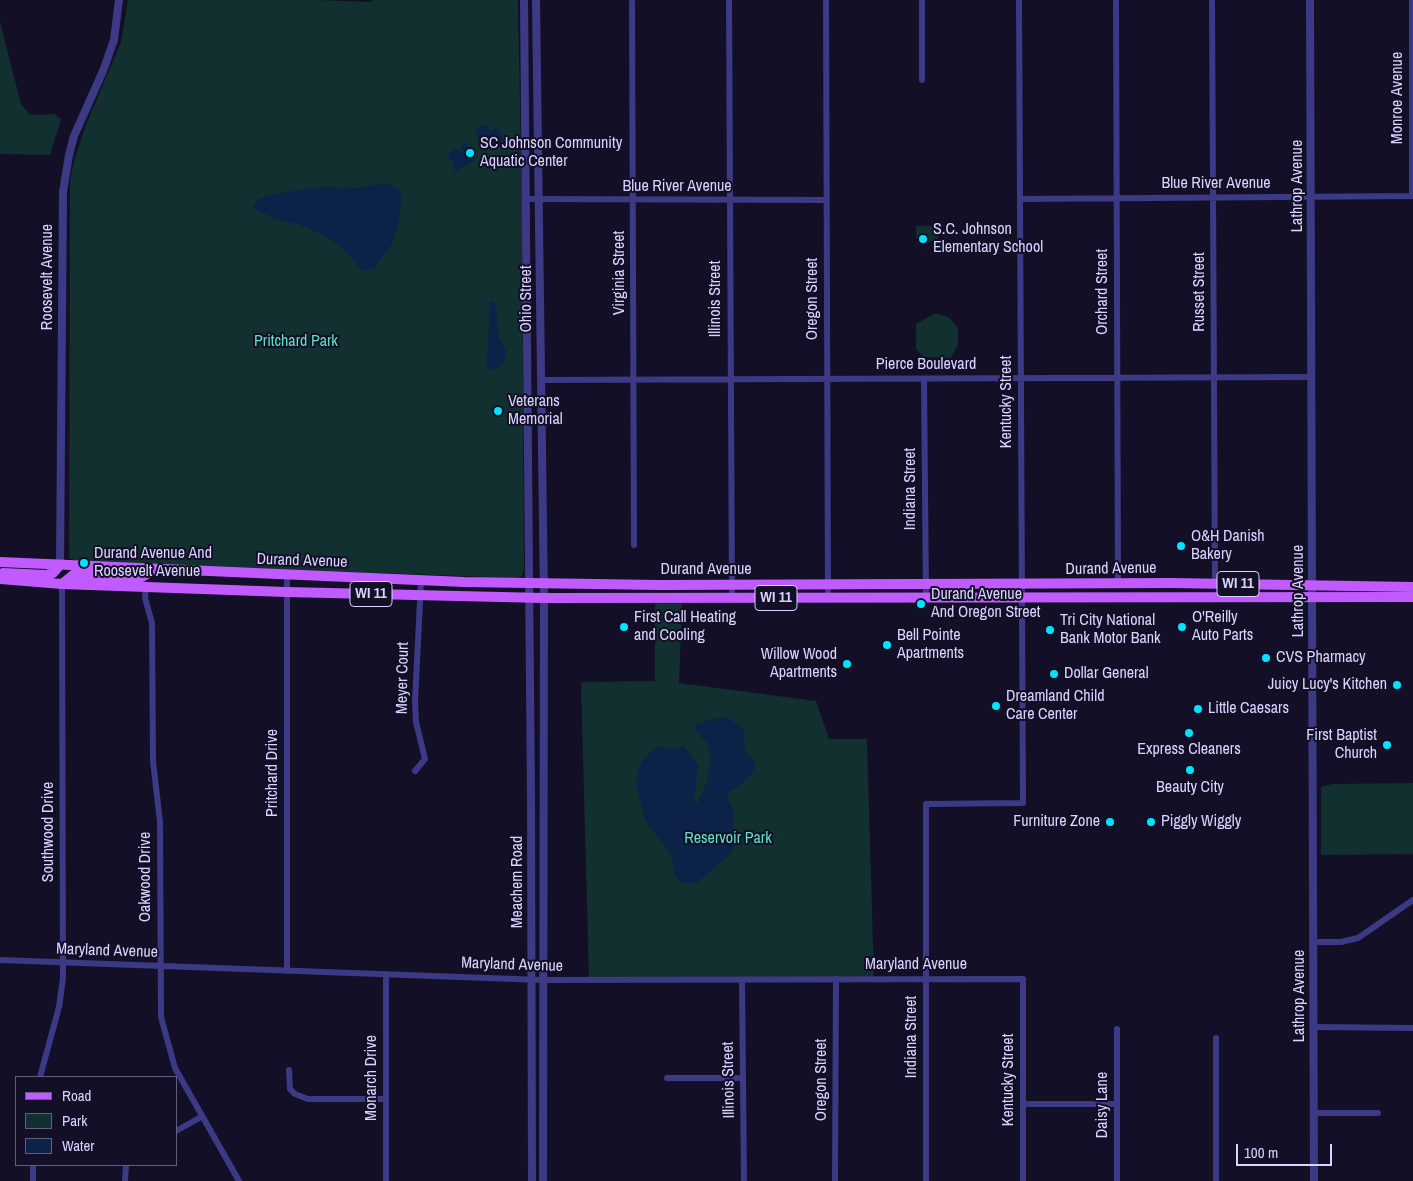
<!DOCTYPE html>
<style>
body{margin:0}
#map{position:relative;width:1413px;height:1181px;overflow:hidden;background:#130f26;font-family:"Archivo Narrow",sans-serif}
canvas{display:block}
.legend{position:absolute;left:15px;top:1076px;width:162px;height:90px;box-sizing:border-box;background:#130f26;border:1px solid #625e7d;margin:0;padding:6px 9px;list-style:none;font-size:15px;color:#d9d4ff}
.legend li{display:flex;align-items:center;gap:10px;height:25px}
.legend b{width:25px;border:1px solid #625e7d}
.scale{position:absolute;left:1236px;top:1144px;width:96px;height:22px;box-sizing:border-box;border:2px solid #d9d4ff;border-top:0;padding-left:6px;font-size:15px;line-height:18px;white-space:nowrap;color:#d9d4ff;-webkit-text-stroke:4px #130f26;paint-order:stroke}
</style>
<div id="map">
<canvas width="1413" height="1181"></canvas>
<ul class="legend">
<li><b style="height:6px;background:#c25bff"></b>Road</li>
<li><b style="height:14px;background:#12302f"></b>Park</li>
<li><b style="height:14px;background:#0c2248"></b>Water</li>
</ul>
<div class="scale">100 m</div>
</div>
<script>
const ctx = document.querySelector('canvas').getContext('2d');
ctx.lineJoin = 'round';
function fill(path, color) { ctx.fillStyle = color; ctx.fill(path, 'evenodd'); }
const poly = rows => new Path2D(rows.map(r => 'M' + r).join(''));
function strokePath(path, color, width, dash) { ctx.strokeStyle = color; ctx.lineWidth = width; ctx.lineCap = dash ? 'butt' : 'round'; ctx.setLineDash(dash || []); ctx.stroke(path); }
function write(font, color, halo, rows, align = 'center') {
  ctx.font = font + ' "Archivo Narrow",sans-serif'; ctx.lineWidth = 4; ctx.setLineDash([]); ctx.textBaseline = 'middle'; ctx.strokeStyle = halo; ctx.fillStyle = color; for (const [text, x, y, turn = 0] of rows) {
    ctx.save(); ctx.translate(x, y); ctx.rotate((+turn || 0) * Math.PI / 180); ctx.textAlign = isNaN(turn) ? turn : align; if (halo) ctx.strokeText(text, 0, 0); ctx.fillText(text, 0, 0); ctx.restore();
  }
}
fill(poly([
 [128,0,317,0,372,2,373,0,518,0,522,208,524,569,522,576,516,578,80,562,69,558,70,180,75,158,85,127,121,42],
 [0,22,21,104,30,115,54,114,61,119,50,155,0,154],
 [916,226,937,226,938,238,928,243,916,238],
 [936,313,950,318,958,328,958,345,951,358,923,357,916,349,916,324],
 [682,601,679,683,816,701,829,739,867,739,874,979,589,980,581,682,655,681,655,602],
 [1413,783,1413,854,1321,855,1321,787,1332,784]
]), '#12302f');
fill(poly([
 [486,124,490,131,497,128,504,141,485,151,474,130],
 [466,143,475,160,455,172,454,163,447,155,455,148,459,150,460,154,463,153,460,146],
 [382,183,397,187,401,194,400,217,392,244,375,268,369,270,362,271,345,250,324,235,298,224,276,219,254,209,253,206,256,200,270,195,319,187,359,188],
 [490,301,495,302,496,305,499,338,507,353,502,366,492,370,488,368,487,365],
 [718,717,726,717,741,726,744,731,745,752,756,763,752,773,741,785,728,792,727,798,733,809,733,847,730,854,698,882,683,883,675,877,672,856,645,820,636,784,638,771,643,759,656,747,675,748,684,746,698,766,694,800,697,804,707,782,711,759,708,745,695,729,695,725]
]), '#0c2248');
strokePath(poly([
 [632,0,634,545],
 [729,0,732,598],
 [826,0,828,599],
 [922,0,922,80],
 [1116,0,1118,584],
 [1212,0,1215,583],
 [1412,0,1412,196],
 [528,199,826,200],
 [1020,199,1413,196],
 [924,379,926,598],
 [541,380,1312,377],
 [146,586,145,598,152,623,153,761,160,822,161,1017,175,1068,239,1181],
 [415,771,425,759,416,722,415,702,421,581],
 [1313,942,1341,942,1358,938,1413,900],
 [0,960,542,980,1023,979,1023,1181],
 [287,971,287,575],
 [386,974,386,1181],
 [742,980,744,1181],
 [1314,1027,1413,1028],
 [1117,1029,1117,1181],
 [1216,1038,1216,1181],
 [289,1070,290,1089,295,1094,308,1099,386,1099],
 [40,1077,59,1007,63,978,62,584],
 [667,1078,743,1078],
 [1023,1104,1117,1104],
 [1314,1113,1378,1113],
 [176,1131,201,1117],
 [33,1181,33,1165],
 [125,1181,126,1165],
 [835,1181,836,979],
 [926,1181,926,804,1023,803,1019,0]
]), '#3d3a85', 6);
strokePath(poly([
 [524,0,531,797,532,1181],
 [536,0,544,598,543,1181],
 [1310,0,1314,1181],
 [60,565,63,192,69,155,74,136,103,71,114,40,119,0]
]), '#3d3a85', 8);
strokePath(poly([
 [0,562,464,582,660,585,1172,583,1413,587],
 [3,573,46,575,53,573,60,565],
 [0,579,62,584,286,592,544,598,1413,597],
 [62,584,73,575,142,577,153,570]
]), '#c25bff', 10);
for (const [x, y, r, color] of [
 [470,153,5,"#00e5ff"],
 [923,239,5,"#00e5ff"],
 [498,411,5,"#00e5ff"],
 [1181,546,5,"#00e5ff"],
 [84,563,5,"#00e5ff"],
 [921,604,5,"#00e5ff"],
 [624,627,5,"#00e5ff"],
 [1182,627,5,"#00e5ff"],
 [1050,630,5,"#00e5ff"],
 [887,645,5,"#00e5ff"],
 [1266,658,5,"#00e5ff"],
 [847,664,5,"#00e5ff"],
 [1054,674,5,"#00e5ff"],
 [1397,685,5,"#00e5ff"],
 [996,706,5,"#00e5ff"],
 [1198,709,5,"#00e5ff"],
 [1189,733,5,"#00e5ff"],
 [1387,745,5,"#00e5ff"],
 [1190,770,5,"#00e5ff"],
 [1110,822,5,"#00e5ff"],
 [1151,822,5,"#00e5ff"]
]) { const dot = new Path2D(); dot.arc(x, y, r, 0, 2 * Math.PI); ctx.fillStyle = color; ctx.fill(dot); strokePath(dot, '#130f26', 2); }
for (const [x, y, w] of [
 [1238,584,42],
 [371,594,42],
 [776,598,42]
]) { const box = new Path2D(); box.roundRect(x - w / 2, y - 12.5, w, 25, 4); ctx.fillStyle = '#130f26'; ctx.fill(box); strokePath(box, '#d9d4ff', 1); }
write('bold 15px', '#d9d4ff', null, [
 ["WI 11",1238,584],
 ["WI 11",371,594],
 ["WI 11",776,598]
]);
write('16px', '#d9d4ff', '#130f26', [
 ["Monroe Avenue",1398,98,-90],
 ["Blue River Avenue",1216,184],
 ["Lathrop Avenue",1298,186,-90],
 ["Blue River Avenue",677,187],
 ["Virginia Street",620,273,-90],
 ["Roosevelt Avenue",48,277,-90],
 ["Orchard Street",1103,292,-90],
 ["Russet Street",1200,292,-90],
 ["Ohio Street",527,299,-90],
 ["Illinois Street",716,299,-90],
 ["Oregon Street",813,299,-90],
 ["Pierce Boulevard",926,365],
 ["Kentucky Street",1007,402,-90],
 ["Indiana Street",911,489,-90],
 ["Durand Avenue",302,561,2],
 ["Durand Avenue",1111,569,-1],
 ["Durand Avenue",706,570],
 ["Lathrop Avenue",1299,591,-90],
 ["Meyer Court",403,678,-89],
 ["Pritchard Drive",273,773,-90],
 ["Southwood Drive",49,832,-90],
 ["Oakwood Drive",146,877,-90],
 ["Meachem Road",518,882,-90],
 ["Maryland Avenue",107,951,2],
 ["Maryland Avenue",512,965,2],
 ["Maryland Avenue",916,965],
 ["Lathrop Avenue",1300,996,-90],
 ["Indiana Street",912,1037,-90],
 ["Monarch Drive",372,1078,-90],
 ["Illinois Street",729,1080,-91],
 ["Oregon Street",822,1080,-90],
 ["Kentucky Street",1009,1080,-90],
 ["Daisy Lane",1103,1105,-90]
]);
write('16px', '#d9d4ff', '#130f26', [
 ["SC Johnson Community",480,144],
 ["Aquatic Center",480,162],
 ["S.C. Johnson",933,230],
 ["Elementary School",933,248],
 ["Veterans",508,402],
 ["Memorial",508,420],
 ["O&H Danish",1191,537],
 ["Bakery",1191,555],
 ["Durand Avenue And",94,554],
 ["Roosevelt Avenue",94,572],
 ["Durand Avenue",931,595],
 ["And Oregon Street",931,613],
 ["First Call Heating",634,618],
 ["and Cooling",634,636],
 ["O'Reilly",1192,618],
 ["Auto Parts",1192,636],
 ["Tri City National",1060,621],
 ["Bank Motor Bank",1060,639],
 ["Bell Pointe",897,636],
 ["Apartments",897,654],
 ["Willow Wood",837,655,"right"],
 ["Apartments",837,673,"right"],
 ["CVS Pharmacy",1276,658],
 ["Dollar General",1064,674],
 ["Juicy Lucy's Kitchen",1387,685,"right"],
 ["Dreamland Child",1006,697],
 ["Care Center",1006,715],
 ["Little Caesars",1208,709],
 ["First Baptist",1377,736,"right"],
 ["Church",1377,754,"right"],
 ["Express Cleaners",1189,750,"center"],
 ["Beauty City",1190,788,"center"],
 ["Furniture Zone",1100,822,"right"],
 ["Piggly Wiggly",1161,822]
], 'left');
write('16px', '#5fe0c0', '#130f26', [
 ["Pritchard Park",296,342],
 ["Reservoir Park",728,839]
]);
</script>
